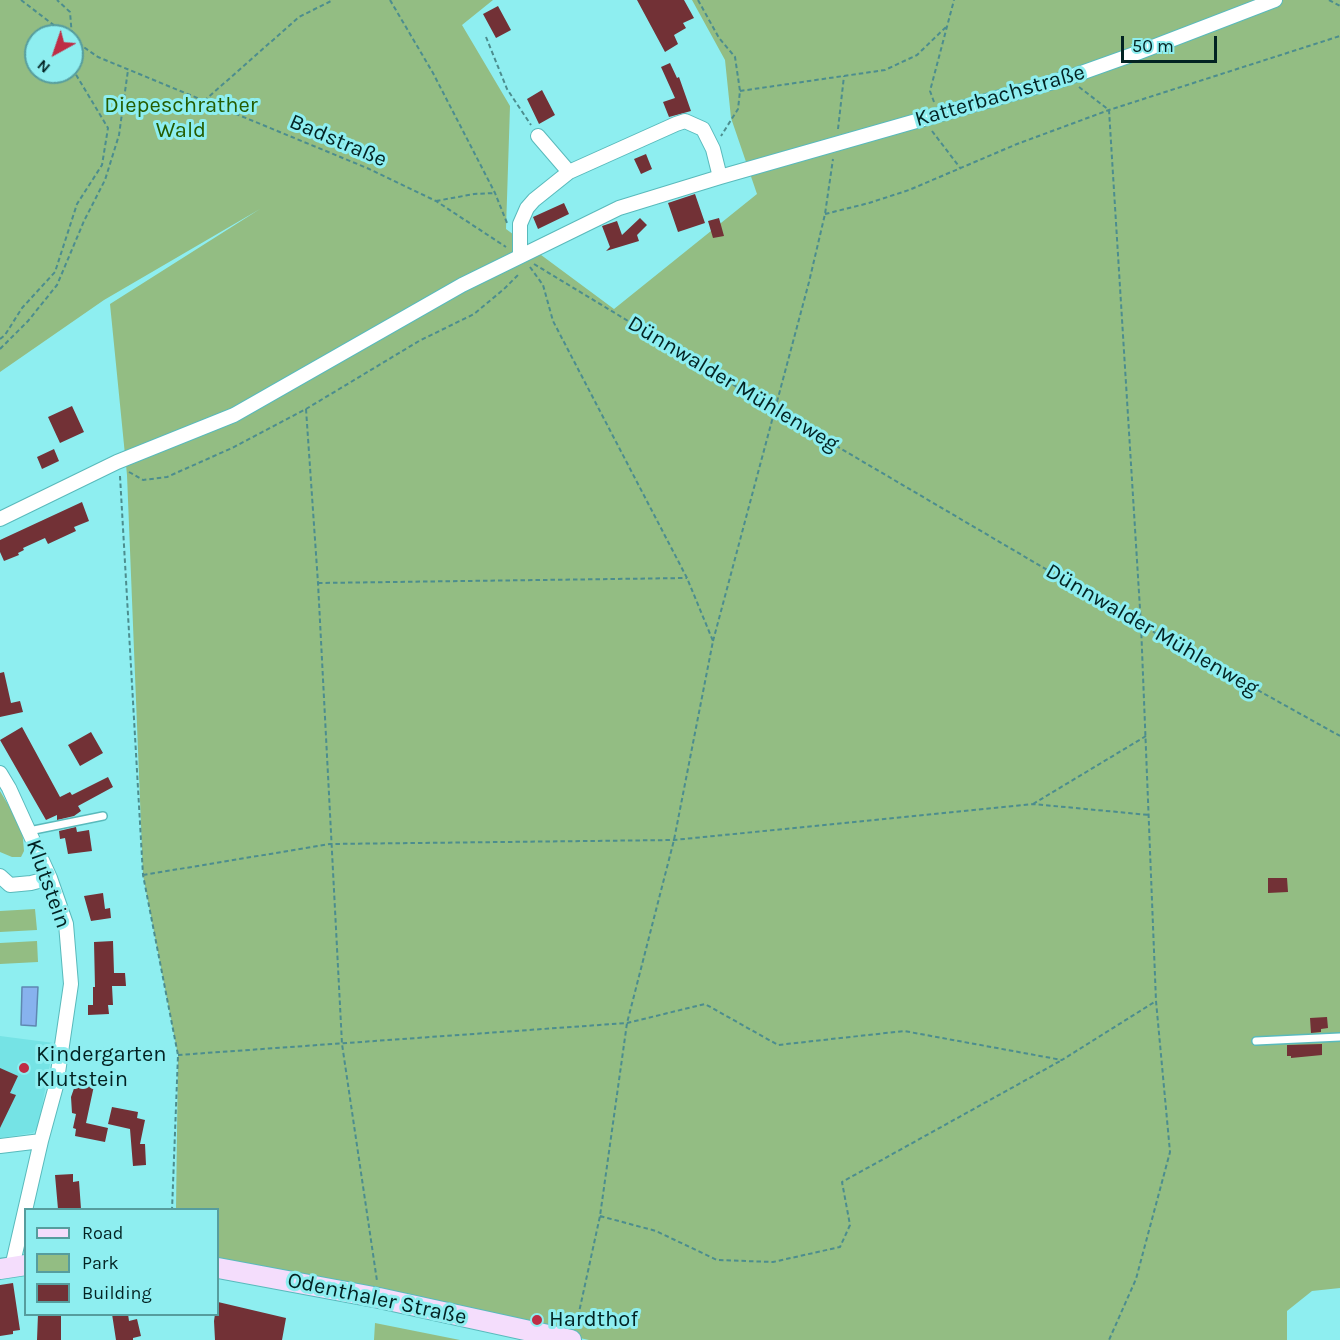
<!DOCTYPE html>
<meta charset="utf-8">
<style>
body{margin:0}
#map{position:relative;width:1340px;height:1340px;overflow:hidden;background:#8eeef0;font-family:Karla,sans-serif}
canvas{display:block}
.legend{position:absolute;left:24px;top:1208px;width:195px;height:108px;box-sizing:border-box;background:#8eeef0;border:2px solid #569d9e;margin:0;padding:8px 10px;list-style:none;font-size:18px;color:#032323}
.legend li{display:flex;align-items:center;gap:12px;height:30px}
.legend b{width:30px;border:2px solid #569d9e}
.north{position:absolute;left:24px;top:24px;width:60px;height:60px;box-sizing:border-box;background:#8eeef0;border:2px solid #569d9e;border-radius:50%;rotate:220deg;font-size:16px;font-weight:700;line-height:24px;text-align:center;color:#032323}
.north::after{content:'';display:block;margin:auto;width:21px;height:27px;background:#be2d45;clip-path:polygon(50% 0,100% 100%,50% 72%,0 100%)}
.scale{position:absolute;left:1121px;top:36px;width:96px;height:27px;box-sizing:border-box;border:3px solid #032323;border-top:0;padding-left:8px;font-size:18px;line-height:21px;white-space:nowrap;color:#032323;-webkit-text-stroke:4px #8eeef0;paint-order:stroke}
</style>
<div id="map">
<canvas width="1340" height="1340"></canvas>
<ul class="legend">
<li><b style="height:8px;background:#f4ddfc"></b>Road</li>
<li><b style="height:16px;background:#93bd83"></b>Park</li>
<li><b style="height:16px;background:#723136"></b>Building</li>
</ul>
<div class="north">N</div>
<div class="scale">50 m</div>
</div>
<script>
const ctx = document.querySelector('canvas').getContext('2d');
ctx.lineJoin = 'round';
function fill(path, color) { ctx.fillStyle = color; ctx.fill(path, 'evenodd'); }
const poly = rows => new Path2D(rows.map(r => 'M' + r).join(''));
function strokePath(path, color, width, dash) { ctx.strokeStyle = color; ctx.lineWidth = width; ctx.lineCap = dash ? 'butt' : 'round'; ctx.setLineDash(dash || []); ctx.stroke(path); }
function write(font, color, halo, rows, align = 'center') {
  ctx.font = font + ' Karla,sans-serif'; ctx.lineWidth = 6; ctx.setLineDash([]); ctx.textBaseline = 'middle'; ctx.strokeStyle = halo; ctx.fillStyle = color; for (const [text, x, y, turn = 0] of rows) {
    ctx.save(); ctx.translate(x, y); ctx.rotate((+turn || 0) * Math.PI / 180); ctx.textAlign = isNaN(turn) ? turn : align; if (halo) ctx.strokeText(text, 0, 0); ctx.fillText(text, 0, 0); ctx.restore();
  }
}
fill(poly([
 [0,1036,54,1043,38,1128,33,1133,0,1138]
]), '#75e3e5');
fill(poly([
 [0,0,493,0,462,25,510,106,506,229,614,309,757,194,731,118,725,60,692,0,1340,0,1340,1288,1312,1291,1287,1311,1287,1340,589,1340,218,1259,218,1210,176,1209,178,1055,143,875,127,475,110,304,260,209,104,300,0,372],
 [36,36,72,36,72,72,36,72],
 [0,791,22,828,24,851,21,857,12,857,0,852],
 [35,909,37,930,0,932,0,911],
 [37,941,38,962,0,964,0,943],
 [375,1323,460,1340,374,1340]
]), '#93bd83');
const water = poly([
 [22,987,38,987,36,1026,21,1025,22,987]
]);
fill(water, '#87b2ee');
strokePath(water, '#5f87b1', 1.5);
fill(poly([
 [637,0,684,0,694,18,683,23,686,28,674,35,678,44,665,52],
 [498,6,511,30,496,38,483,14],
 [670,63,677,78,679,77,691,111,669,117,663,102,675,98,661,67],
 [542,90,555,115,539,124,527,99],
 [646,154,652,169,641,174,634,159],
 [695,194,705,223,678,232,668,203],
 [564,203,569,214,538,229,533,217],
 [640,218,647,225,637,235,639,241,606,251,610,247,602,226,617,221,622,235],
 [719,218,724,236,713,238,708,221],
 [72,406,84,432,60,443,48,417],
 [54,449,59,461,42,469,37,457],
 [82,502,89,521,74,527,76,531,48,544,45,538,23,548,24,550,18,553,19,555,4,561,0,552,0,540],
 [4,672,11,703,20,701,23,712,0,717,0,673],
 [22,727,60,797,70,792,72,795,108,777,113,787,78,806,81,811,74,816,57,820,57,815,46,820,0,740],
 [91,732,103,753,80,766,68,745],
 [76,827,77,832,89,830,92,851,68,854,65,838,60,839,59,831],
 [1268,878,1287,878,1288,892,1268,893],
 [103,893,105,909,110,908,111,918,91,921,84,896],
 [113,941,114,973,125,973,126,986,112,986,113,1005,108,1005,109,1014,88,1015,88,1005,93,1005,93,987,95,987,94,942],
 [1327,1017,1328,1028,1321,1029,1321,1032,1311,1033,1310,1018],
 [1322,1044,1322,1055,1291,1058,1291,1056,1287,1056,1287,1045],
 [0,1068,18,1076,10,1093,16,1095,0,1128],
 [78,1077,95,1081,86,1123,108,1128,105,1142,75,1136,76,1129,73,1128,76,1114,72,1113,71,1097],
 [112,1107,138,1112,137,1118,145,1120,140,1144,145,1144,146,1165,133,1166,130,1129,108,1124],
 [73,1174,73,1182,79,1181,81,1209,58,1209,55,1175],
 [13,1283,20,1330,13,1331,13,1334,0,1336,0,1285],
 [218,1302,286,1318,282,1340,215,1340,214,1321,215,1314,218,1314],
 [38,1314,61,1314,61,1340,37,1340],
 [112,1314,128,1314,129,1321,137,1319,141,1336,133,1338,133,1340,116,1340]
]), '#723136');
const service = poly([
 [29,831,103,816],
 [1256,1041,1340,1037]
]);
const minor = poly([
 [538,136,569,172],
 [520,256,520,224,527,208,534,200,569,172,676,124,685,121,703,129,713,149,720,177],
 [0,519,117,462,234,415,462,285,619,208,720,177,1067,78,1137,53,1275,0],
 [0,773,9,788,50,878,66,924,71,984,56,1086,41,1141,12,1267],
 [0,876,10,885,31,883,50,878],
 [0,1146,41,1141]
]);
const secondary = poly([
 [218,1268,379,1298,571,1340],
 [0,1269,26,1265]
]);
strokePath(service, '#59babc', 10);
strokePath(minor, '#59babc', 16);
strokePath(secondary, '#59babc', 22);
strokePath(poly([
 [21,0,68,36],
 [390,0,433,73,495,193,507,223],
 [698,0,719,38,735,57,740,91,738,109,721,136],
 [1329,0,1340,6],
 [486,37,507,89,531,125],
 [72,39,98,57,367,168,436,201,506,247],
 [1079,87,1109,110,1141,625,1156,1001,1170,1152,1136,1279,1109,1340],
 [740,91,885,70,917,55,947,26],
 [204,101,299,17,333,0],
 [934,102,930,91,954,0],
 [838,129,844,76],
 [932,131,961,169],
 [436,201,474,194,495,193],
 [825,214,869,203,909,190,1017,144,1109,110,1340,36],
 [534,264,775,410,1141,625,1340,736],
 [530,267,543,285,553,321,687,578,713,641,674,840,627,1023,600,1216,576,1326],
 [0,339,5,335,22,308,55,272,77,204,102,165,108,128,75,73,70,12,57,0],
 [0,349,28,321,57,285,84,221,105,180,119,135,128,70],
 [306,409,318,583,342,1044,377,1281],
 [129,472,143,480,167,477,232,448,306,409,419,341,474,314,504,289,520,273],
 [120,476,143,875,178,1055,172,1210],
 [318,583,687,578],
 [713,641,809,282,825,214,833,159],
 [1033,804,1146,736],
 [143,875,330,844,674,840,1033,804,1149,815],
 [178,1055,627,1023,705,1004,778,1045,904,1031,1062,1060,1156,1001],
 [600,1216,656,1231,717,1260,773,1262,840,1247,850,1225,842,1182,1062,1060]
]), '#4c8d8e', 2, [4.5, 3]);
strokePath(service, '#fff', 7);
strokePath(minor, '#fff', 14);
strokePath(secondary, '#f4ddfc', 20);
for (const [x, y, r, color] of [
 [24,1068,6,"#be2d45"],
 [537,1320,6,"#be2d45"]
]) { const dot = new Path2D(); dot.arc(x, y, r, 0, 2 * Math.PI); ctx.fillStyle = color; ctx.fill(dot); strokePath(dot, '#8eeef0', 2); }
write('22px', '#032323', '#8eeef0', [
 ["Katterbachstraße",1000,96,-16],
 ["Badstraße",338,141,23],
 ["Dünnwalder Mühlenweg",733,384,31],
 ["Dünnwalder Mühlenweg",1152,630,30],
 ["Klutstein",48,884,70],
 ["Odenthaler Straße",377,1299,12]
]);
write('22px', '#255c00', '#8eeef0', [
 ["Diepeschrather",181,106],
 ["Wald",181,131]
]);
write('22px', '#032323', '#8eeef0', [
 ["Kindergarten",36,1055],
 ["Klutstein",36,1080],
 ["Hardthof",549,1320]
], 'left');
</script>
